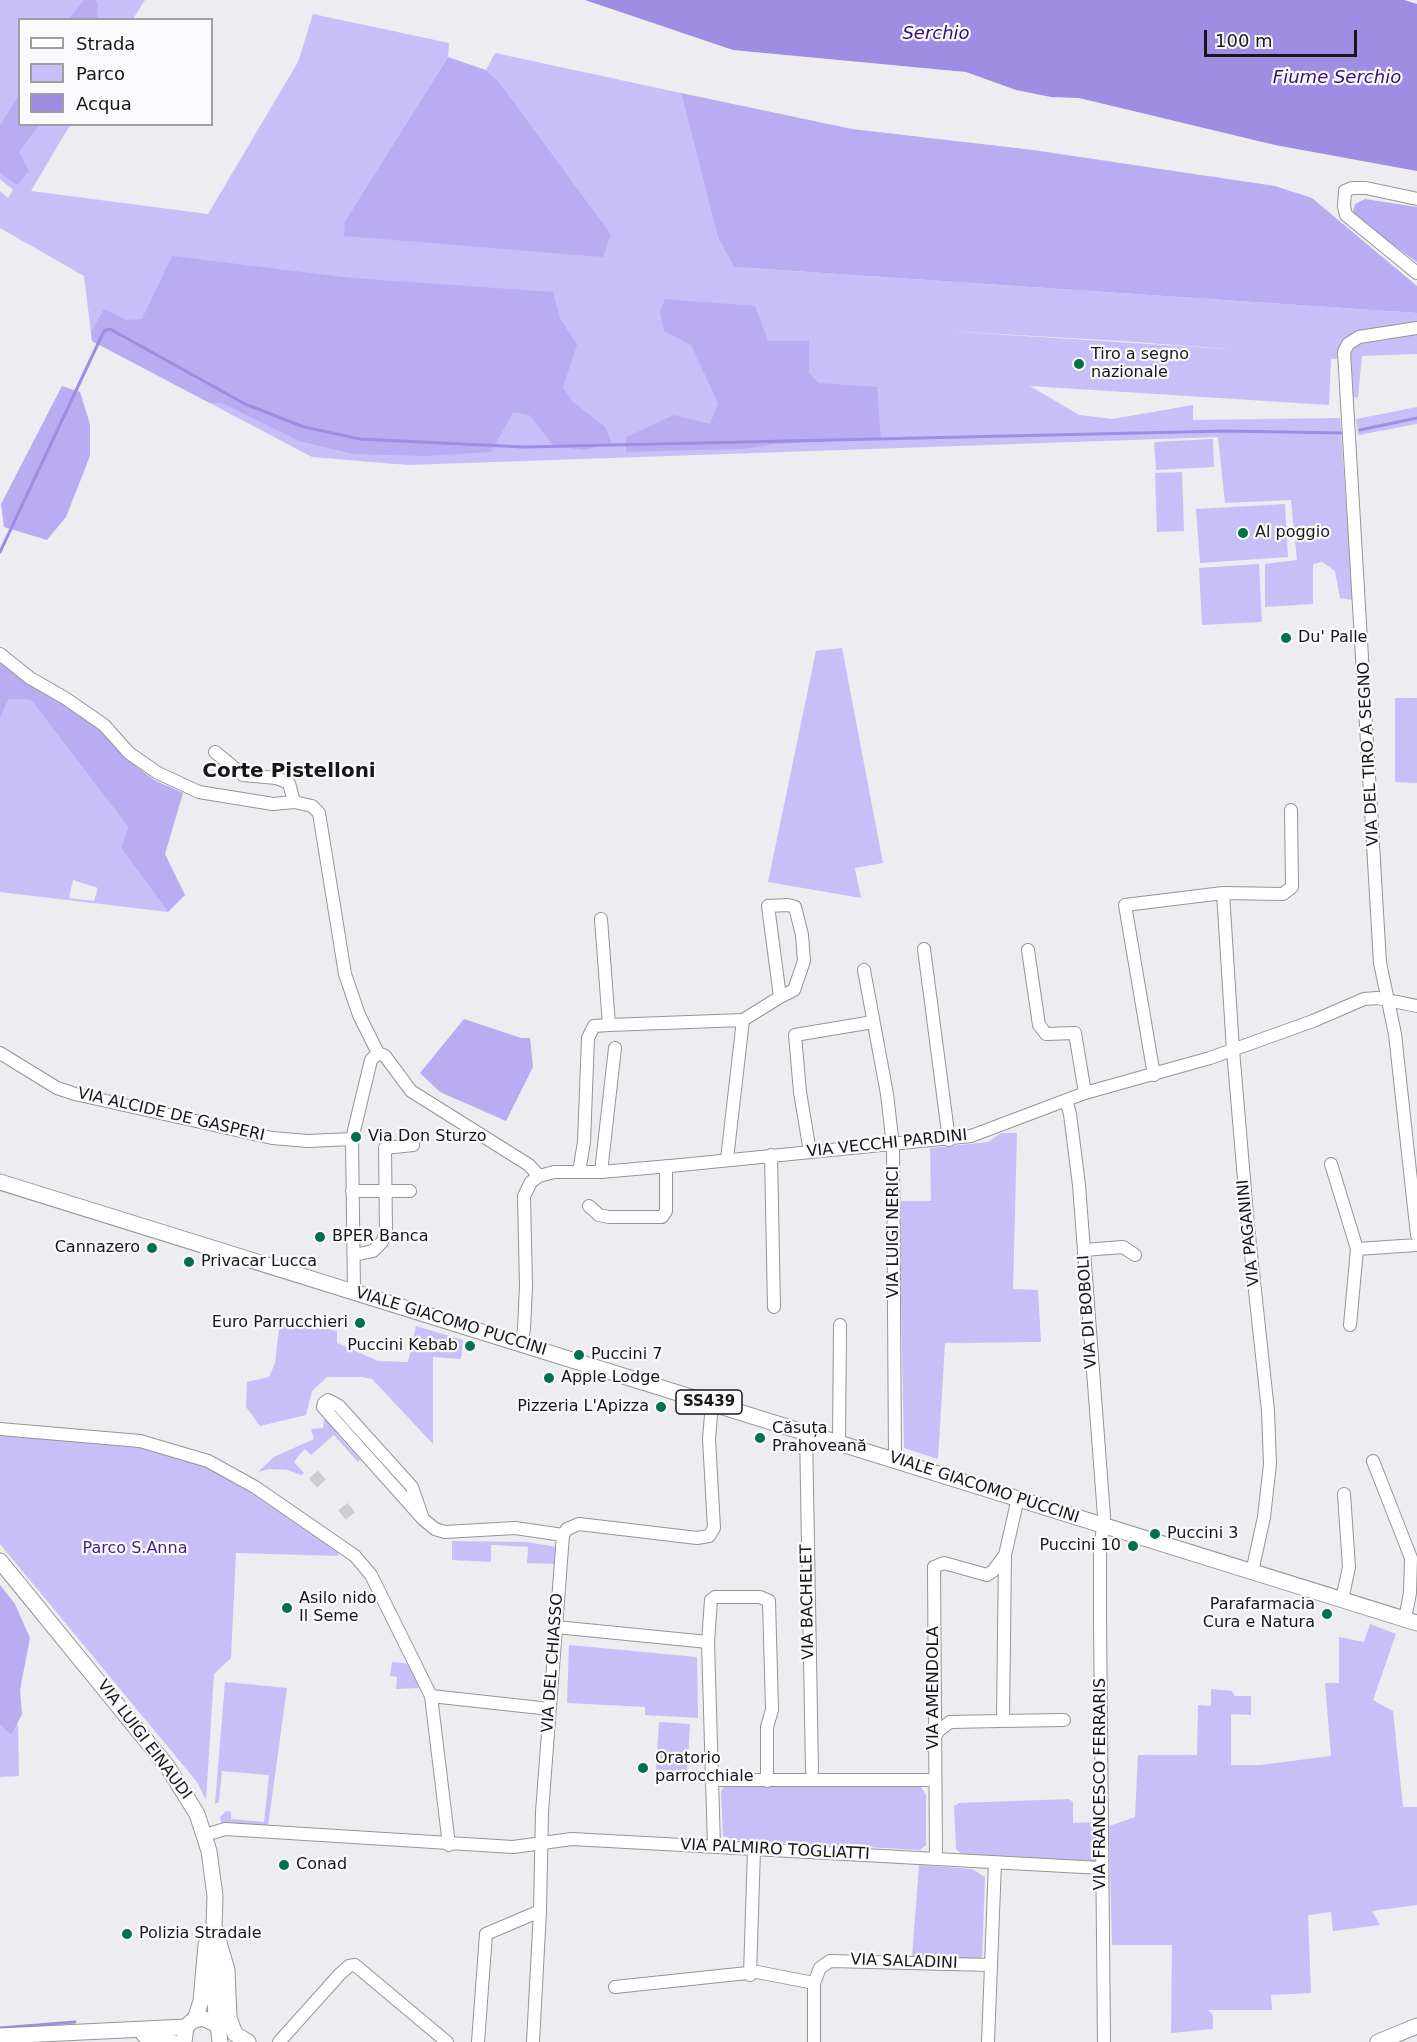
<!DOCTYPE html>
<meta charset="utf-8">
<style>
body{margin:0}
#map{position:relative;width:1417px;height:2042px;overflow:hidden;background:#edecf0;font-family:"DejaVu Sans",sans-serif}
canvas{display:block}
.legend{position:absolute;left:18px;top:18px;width:195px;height:108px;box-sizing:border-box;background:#fafafd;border:2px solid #9f9fa1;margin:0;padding:8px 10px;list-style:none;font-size:18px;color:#171718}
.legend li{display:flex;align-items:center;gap:12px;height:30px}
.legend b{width:30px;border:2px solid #9f9fa1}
.scale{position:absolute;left:1204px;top:30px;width:153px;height:27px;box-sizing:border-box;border:3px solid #171718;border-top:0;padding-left:8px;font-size:18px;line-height:21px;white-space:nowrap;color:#171718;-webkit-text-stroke:4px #fafafd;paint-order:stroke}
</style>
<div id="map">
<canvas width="1417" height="2042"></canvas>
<ul class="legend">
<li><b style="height:8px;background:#fff"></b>Strada</li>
<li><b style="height:16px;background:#c8bff8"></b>Parco</li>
<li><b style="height:16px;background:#9f8de3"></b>Acqua</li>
</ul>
<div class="scale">100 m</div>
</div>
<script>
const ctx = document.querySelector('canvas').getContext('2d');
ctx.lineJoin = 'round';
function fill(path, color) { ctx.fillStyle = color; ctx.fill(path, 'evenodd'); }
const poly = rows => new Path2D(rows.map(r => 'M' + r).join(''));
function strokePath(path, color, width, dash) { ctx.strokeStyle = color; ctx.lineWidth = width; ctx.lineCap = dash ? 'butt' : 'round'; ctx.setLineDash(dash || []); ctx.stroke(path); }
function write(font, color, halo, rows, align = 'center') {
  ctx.font = font + ' "DejaVu Sans",sans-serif'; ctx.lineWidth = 4.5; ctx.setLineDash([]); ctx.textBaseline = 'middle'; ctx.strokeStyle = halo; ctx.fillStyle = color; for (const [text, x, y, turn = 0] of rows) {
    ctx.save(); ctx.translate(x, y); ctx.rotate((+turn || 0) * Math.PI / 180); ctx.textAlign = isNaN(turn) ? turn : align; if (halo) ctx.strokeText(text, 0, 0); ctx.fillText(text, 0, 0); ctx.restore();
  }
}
fill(poly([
 [0,0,145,0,133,19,20,20,20,124,70,125,31,191,208,214,298,62,313,14,449,43,448,57,345,221,611,234,500,83,486,70,495,53,681,93,718,238,734,267,1417,313,1417,354,1362,356,1358,398,1350,396,1349,358,1331,359,1329,405,1030,386,1079,415,1112,419,1193,405,1193,420,1340,418,1353,600,1340,598,1335,571,1322,562,1313,564,1313,604,1265,607,1265,564,1297,560,1291,500,1225,503,1218,437,408,465,312,457,92,341,84,276,0,228,0,191,8,198,13,190,0,179],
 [930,330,1122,341,1242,350,931,330],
 [1417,407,1417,424,1358,435,1356,419],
 [1213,439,1214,467,1156,470,1154,442],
 [1182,472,1184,531,1157,532,1155,473],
 [1285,504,1288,557,1200,563,1196,509],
 [1259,564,1262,622,1202,625,1199,568],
 [842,648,883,863,855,868,861,898,768,882,816,651],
 [1395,698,1417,698,1417,783,1395,782],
 [9,699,31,700,128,827,121,848,168,912,0,892,0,718],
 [73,880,98,888,94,901,69,898],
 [1001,1133,1017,1133,1013,1289,1038,1290,1041,1342,945,1343,938,1459,904,1448,899,1201,931,1201,930,1148,988,1142],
 [280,1319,337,1331,337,1343,378,1361,408,1362,416,1326,463,1340,461,1359,433,1357,433,1444,372,1379,362,1377,327,1377,312,1391,306,1415,260,1426,246,1407,247,1382,269,1377,275,1363],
 [325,1412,340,1429,336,1433,360,1460,358,1462,334,1435,311,1455,305,1449,300,1454,294,1462,304,1473,301,1475,288,1470,269,1469,258,1472,274,1457,314,1439,311,1429,323,1428],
 [0,1435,142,1446,196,1460,234,1481,338,1549,338,1556,236,1553,231,1658,214,1674,206,1800,197,1782,0,1544],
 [452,1541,527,1542,557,1547,556,1564,527,1563,528,1547,495,1545,491,1545,491,1562,452,1560],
 [1370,1624,1396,1634,1373,1700,1393,1711,1403,1807,1417,1807,1417,1905,1372,1911,1380,1925,1333,1931,1331,1912,1308,1915,1311,1993,1271,1995,1272,2010,1208,2010,1213,2015,1213,2029,1171,2033,1172,1945,1112,1945,1109,1826,1135,1817,1138,1755,1197,1755,1198,1705,1211,1706,1211,1689,1232,1691,1235,1696,1251,1696,1251,1715,1231,1714,1231,1765,1260,1765,1331,1756,1325,1683,1339,1683,1339,1637,1364,1642],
 [569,1645,697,1657,698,1718,645,1715,645,1707,567,1703],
 [392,1662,412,1664,419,1688,396,1689,397,1677,390,1676],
 [225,1682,287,1688,268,1826,222,1825,220,1817,226,1811,231,1812,231,1819,264,1822,269,1775,222,1771,219,1802,215,1804],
 [659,1722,690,1724,687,1772,656,1770],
 [18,1724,19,1776,0,1777,0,1725,12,1735],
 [920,1785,926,1795,926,1845,920,1850,735,1840,723,1836,721,1792,724,1786],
 [1069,1799,1073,1802,1073,1823,1096,1822,1097,1860,1093,1864,962,1855,956,1849,954,1806,959,1803],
 [919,1865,972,1869,985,1877,982,1959,979,1960,912,1957]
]), '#c8bff8');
fill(poly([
 [84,0,95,0,98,4,97,19,69,19],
 [448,57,486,70,500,83,611,234,603,257,344,236,345,221],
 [681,93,852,129,1033,150,1275,186,1312,198,1417,286,1417,313,734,267,718,238],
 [19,95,20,124,39,125,19,152,29,171,17,185,0,173,0,125],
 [1365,199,1417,207,1417,262,1352,215,1355,204],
 [172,256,352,278,553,292,560,318,577,345,563,387,573,402,605,427,612,443,584,450,554,446,529,415,513,412,491,452,425,456,353,454,299,441,222,403,210,403,92,341,91,332,104,309,127,320,142,319],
 [665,299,755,306,768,341,809,341,809,373,819,383,877,387,881,439,777,444,743,449,626,452,626,437,674,415,710,424,718,403,691,345,664,331,660,312],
 [62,386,80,392,90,424,90,456,66,517,47,540,4,527,1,504],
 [0,663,100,728,132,763,154,780,183,793,165,854,185,895,168,912,121,848,128,827,31,700,9,699,0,718],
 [464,1019,521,1038,530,1038,533,1067,506,1121,440,1092,420,1073],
 [0,1585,15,1604,30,1638,20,1690,22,1714,12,1735,0,1725]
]), '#b9acf2');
fill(poly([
 [585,0,1404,0,1417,4,1417,171,1275,145,1079,98,1051,97,1016,90,966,72,733,50]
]), '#9f8de3');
strokePath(poly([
 [1360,430,1417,418],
 [0,552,104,331,110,329,245,404,304,427,360,439,524,447,1226,431,1343,433],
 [0,2028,75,2022]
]), '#9f8de3', 3);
strokePath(poly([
 [313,1483,325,1472],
 [342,1515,355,1505]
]), '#cdccd0', 12, [12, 6]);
const minor = poly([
 [1417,199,1366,188,1352,188,1345,191,1344,206,1346,215,1417,273],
 [1417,328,1359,337,1348,344,1344,352,1380,963,1395,1034,1417,1235],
 [0,654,30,678,65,698,104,725,129,753,158,773,199,792,273,804,294,802,312,806,319,813,345,974,359,1015,378,1053,385,1056,411,1091,529,1165,539,1176],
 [215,752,243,775,276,778,289,783,294,802],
 [1223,893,1233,1050,1248,1226,1268,1411,1270,1464,1264,1517,1252,1572],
 [601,919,609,1025,743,1020],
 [924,949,949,1140],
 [1028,950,1039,1025,1046,1034,1075,1033,1085,1093],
 [864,970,887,1094,893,1146,895,1460],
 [0,1053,57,1088,75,1094,272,1138,308,1141,352,1139],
 [1154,1075,1125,905,1223,893,1283,894,1292,887,1291,810],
 [1066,1100,1070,1114,1079,1185,1104,1516,1100,1553,1100,1619,1104,2042],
 [810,1152,800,1092,795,1035,873,1022],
 [771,1155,774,1307],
 [727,1159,743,1020,780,997,768,906,788,905,795,907,802,935,804,961,794,990,780,997],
 [1331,1164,1357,1249,1350,1325],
 [579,1172,584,1142,588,1038,594,1026,609,1025],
 [601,1172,615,1048],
 [352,1191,410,1191],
 [589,1206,599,1215,609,1217,662,1217,666,1211,666,1166],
 [1357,1249,1417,1245],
 [1084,1250,1123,1247,1135,1255],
 [354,1255,373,1251,382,1242,386,1232,385,1148,413,1145],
 [354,1292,352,1139,371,1060,378,1053],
 [521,1344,524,1329,526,1286,524,1196,531,1182,539,1176,554,1172,601,1172,681,1165,971,1136,1085,1093,1210,1058,1313,1021,1364,999,1377,998,1417,1006],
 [0,1429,140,1441,208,1461,255,1487,355,1556,371,1575,431,1696,550,1709],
 [806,1432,812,1771],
 [839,1442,840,1325],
 [1373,1461,1411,1558,1410,1593,1405,1619],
 [423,1519,412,1487,339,1406,328,1400,324,1403,323,1407,340,1426,423,1519,435,1529,445,1532,515,1528,563,1535],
 [1342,1600,1349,1567,1344,1494],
 [556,1627,708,1642,714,1847],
 [708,1642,711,1600,715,1597,760,1597,769,1601,772,1710,767,1727,767,1781],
 [431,1696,449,1845],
 [1000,1721,1064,1720],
 [934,1739,938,1731,950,1722,1000,1721,1003,1718,1005,1555,1018,1498],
 [713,1780,934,1780],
 [205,1835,225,1829,513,1847,572,1839,1101,1868],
 [936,1859,934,1567,944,1563,987,1575,993,1571,1005,1555],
 [750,1975,754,1849],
 [615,1987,757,1972,814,1983],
 [279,2042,340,1974,349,1966,355,1965,447,2042],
 [478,2042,486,1934,540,1911,542,1812,563,1535,567,1529,579,1524,697,1538,709,1536,714,1528,709,1439,712,1403],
 [533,2042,540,1911],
 [814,2042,814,1983,820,1968,830,1961,990,1965],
 [988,2042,995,1863]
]);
const major = poly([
 [0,1182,1417,1623],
 [0,1561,167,1766,197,1814,209,1851,215,1896,214,1926,206,1945,201,2001,195,2020],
 [214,1926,227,1970,229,2018,235,2034,248,2042],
 [216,2023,215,1992,219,1955],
 [144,2035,172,2042],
 [0,2036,186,2027],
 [184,2042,186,2027,192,2021,202,2018,218,2025,220,2042],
 [1378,2042,1417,2026]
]);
strokePath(minor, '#959598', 14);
strokePath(major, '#959598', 17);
strokePath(minor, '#fff', 12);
strokePath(major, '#fff', 15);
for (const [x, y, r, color] of [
 [1079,364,6,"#00724b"],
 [1243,533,6,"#00724b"],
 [1286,638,6,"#00724b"],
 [356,1137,6,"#00724b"],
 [320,1237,6,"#00724b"],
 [152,1248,6,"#00724b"],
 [189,1262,6,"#00724b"],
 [360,1323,6,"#00724b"],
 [470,1346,6,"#00724b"],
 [579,1355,6,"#00724b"],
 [549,1378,6,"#00724b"],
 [661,1407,6,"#00724b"],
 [760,1438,6,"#00724b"],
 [1155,1534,6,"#00724b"],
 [1133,1546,6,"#00724b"],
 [287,1608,6,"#00724b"],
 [1327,1614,6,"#00724b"],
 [643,1768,6,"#00724b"],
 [284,1865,6,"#00724b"],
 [127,1934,6,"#00724b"]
]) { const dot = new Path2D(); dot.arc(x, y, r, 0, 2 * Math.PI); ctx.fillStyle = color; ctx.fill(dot); strokePath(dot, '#fafafd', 2); }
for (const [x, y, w] of [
 [709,1402,66]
]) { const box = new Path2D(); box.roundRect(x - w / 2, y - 12, w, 24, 4.5); ctx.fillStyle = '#fafafd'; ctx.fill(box); strokePath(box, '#171718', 1.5); }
write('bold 15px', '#171718', null, [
 ["SS439",709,1402]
]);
write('16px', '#171718', '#fafafd', [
 ["Tiro a segno",1091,355],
 ["nazionale",1091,373],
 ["Al poggio",1255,533],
 ["Du' Palle",1298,638],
 ["Via Don Sturzo",368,1137],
 ["BPER Banca",332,1237],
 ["Cannazero",140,1248,"right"],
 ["Privacar Lucca",201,1262],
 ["Euro Parrucchieri",348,1323,"right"],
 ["Puccini Kebab",458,1346,"right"],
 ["Puccini 7",591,1355],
 ["Apple Lodge",561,1378],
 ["Pizzeria L'Apizza",649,1407,"right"],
 ["Căsuța",772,1429],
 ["Prahoveană",772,1447],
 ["Puccini 3",1167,1534],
 ["Puccini 10",1121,1546,"right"],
 ["Asilo nido",299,1599],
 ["Il Seme",299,1617],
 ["Parafarmacia",1315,1605,"right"],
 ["Cura e Natura",1315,1623,"right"],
 ["Oratorio",655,1759],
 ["parrocchiale",655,1777],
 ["Conad",296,1865],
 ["Polizia Stradale",139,1934]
], 'left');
write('16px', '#171718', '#fafafd', [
 ["VIA DEL TIRO A SEGNO",1369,754,-93],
 ["VIA ALCIDE DE GASPERI",171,1115,13],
 ["VIA VECCHI PARDINI",887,1144,-6],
 ["VIA LUIGI NERICI",894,1232,-90],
 ["VIA PAGANINI",1249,1233,-96],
 ["VIA DI BOBOLI",1088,1312,-94],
 ["VIALE GIACOMO PUCCINI",451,1322,17],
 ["VIALE GIACOMO PUCCINI",984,1488,18],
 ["VIA BACHELET",808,1602,-91],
 ["VIA DEL CHIASSO",553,1663,-86],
 ["VIA AMENDOLA",934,1688,-90],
 ["VIA LUIGI EINAUDI",144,1740,53],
 ["VIA FRANCESCO FERRARIS",1101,1784,-90],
 ["VIA PALMIRO TOGLIATTI",775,1850,3],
 ["VIA SALADINI",904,1962,2]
]);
write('16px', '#411f82', '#fafafd', [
 ["Parco S.Anna",135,1549]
]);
write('italic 18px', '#360d73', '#fafafd', [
 ["Serchio",936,34],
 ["Fiume Serchio",1337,78]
]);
write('bold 20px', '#171718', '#fafafd', [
 ["Corte Pistelloni",289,772]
]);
</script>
